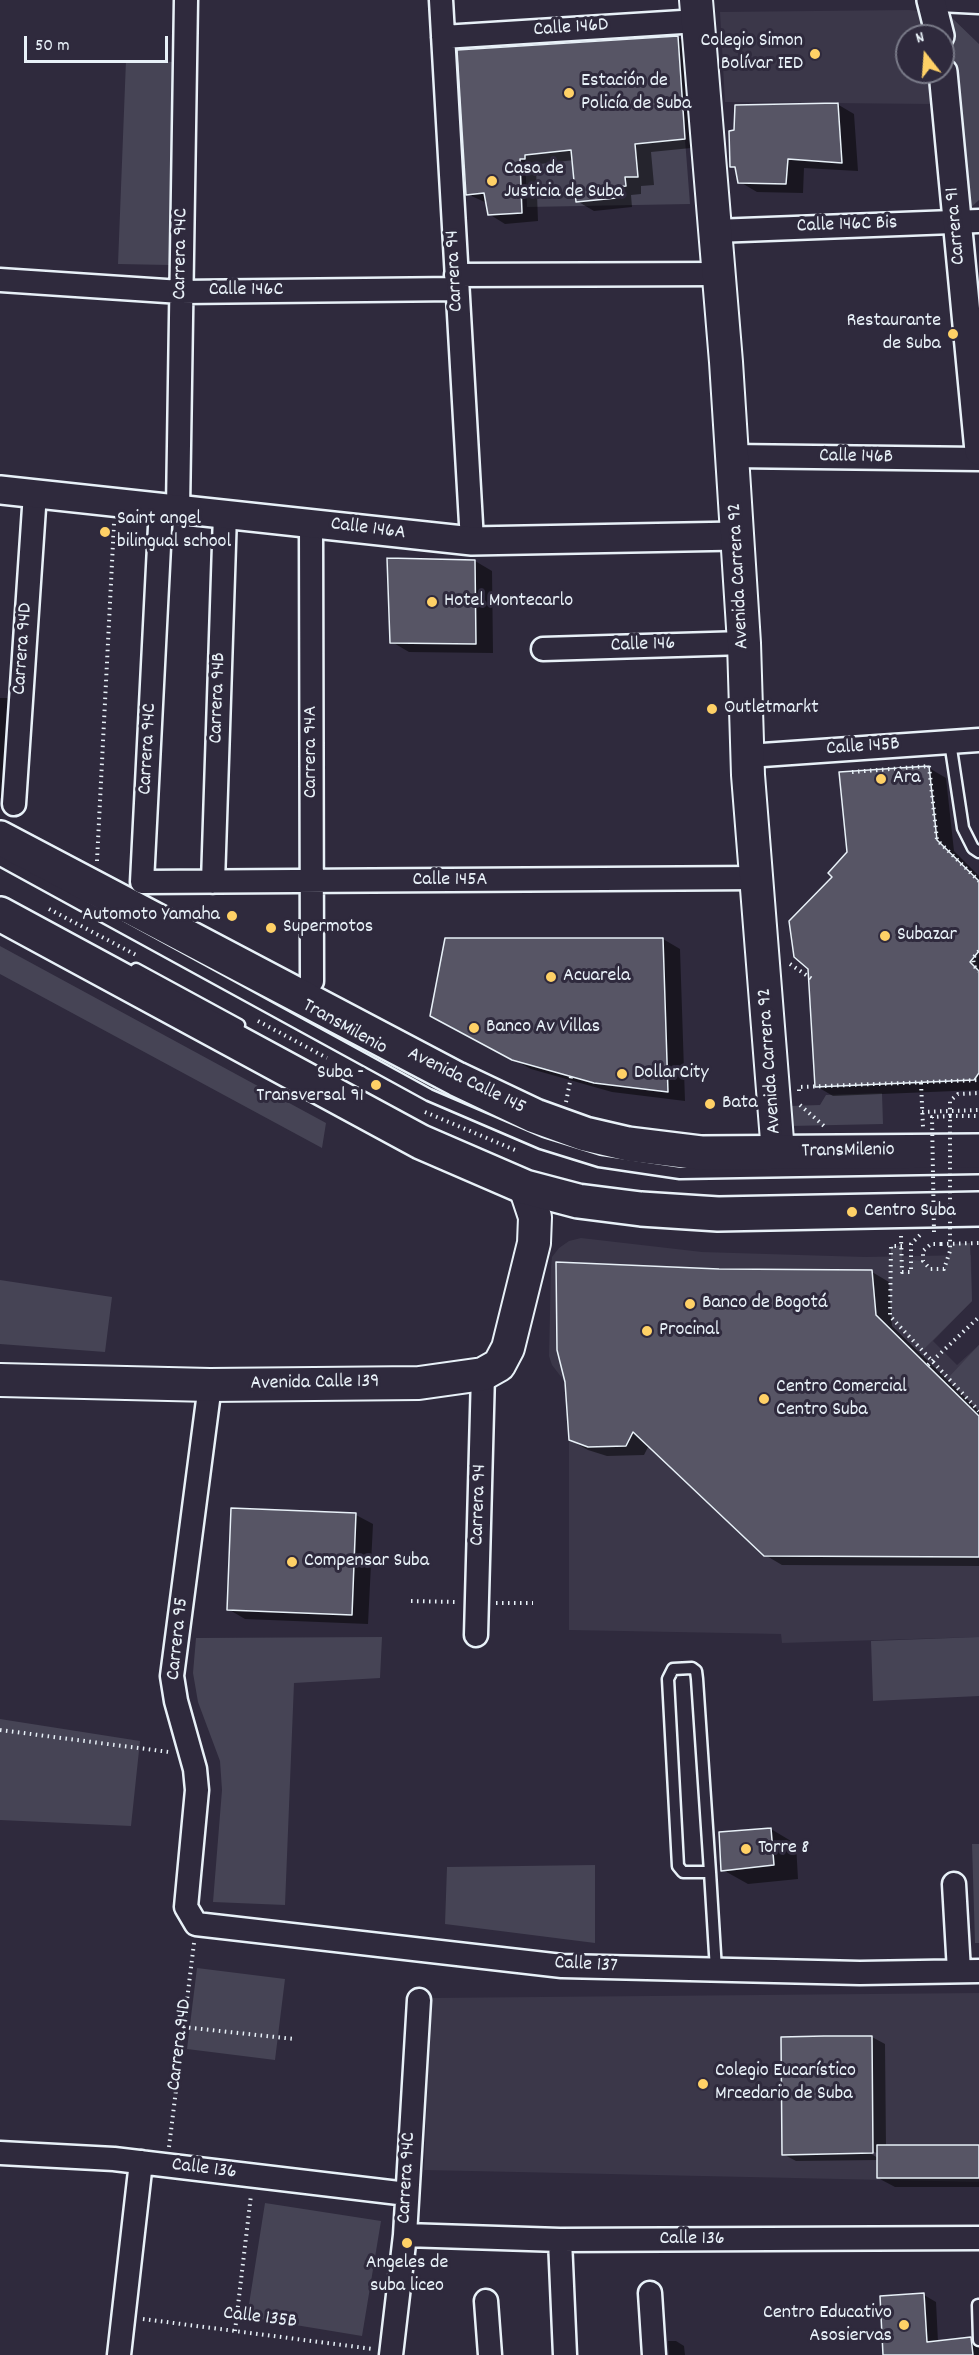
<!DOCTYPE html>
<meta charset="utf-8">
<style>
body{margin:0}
#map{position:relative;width:979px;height:2355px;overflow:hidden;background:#2f2a3d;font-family:Dekko,sans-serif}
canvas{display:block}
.north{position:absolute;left:895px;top:24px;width:60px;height:60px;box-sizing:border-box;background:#2f2a3d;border:2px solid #797a88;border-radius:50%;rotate:343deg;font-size:16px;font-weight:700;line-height:24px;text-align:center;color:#e8f1f8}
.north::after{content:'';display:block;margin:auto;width:21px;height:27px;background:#ffd166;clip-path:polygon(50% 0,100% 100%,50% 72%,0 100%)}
.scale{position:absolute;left:24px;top:36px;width:144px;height:27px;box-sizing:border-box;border:3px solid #e8f1f8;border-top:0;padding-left:8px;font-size:18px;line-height:21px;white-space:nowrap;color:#e8f1f8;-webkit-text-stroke:4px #2f2a3d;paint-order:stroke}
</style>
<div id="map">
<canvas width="979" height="2355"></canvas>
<div class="north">N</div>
<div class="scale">50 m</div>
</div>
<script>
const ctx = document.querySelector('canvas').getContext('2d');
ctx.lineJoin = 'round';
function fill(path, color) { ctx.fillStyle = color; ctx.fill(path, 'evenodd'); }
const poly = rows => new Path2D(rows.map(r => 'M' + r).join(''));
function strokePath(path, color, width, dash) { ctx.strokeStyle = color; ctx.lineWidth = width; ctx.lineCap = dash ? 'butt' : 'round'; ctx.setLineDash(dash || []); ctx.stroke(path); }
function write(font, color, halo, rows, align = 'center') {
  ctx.font = font + ' Dekko,sans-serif'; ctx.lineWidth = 6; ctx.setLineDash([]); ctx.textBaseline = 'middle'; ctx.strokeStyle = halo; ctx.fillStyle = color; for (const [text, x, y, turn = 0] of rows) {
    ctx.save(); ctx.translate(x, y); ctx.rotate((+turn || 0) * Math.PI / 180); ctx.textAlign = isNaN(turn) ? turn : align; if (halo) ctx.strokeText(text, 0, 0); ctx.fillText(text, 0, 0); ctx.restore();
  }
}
fill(poly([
 [909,10,920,11,923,36,907,36,907,72,928,72,932,104,725,102,720,12],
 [581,1238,702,1252,865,1257,971,1255,972,1301,933,1341,957,1365,979,1345,979,1637,782,1643,781,1634,569,1630,569,1440,565,1382,552,1365,549,1356,551,1267,552,1257,559,1248,569,1241],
 [979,1993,979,2182,424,2170,431,1998]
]), '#3b3749');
fill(poly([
 [951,17,979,44,979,200,966,212],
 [126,60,174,62,169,265,118,264],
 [685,139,690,204,527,207,525,155],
 [0,946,326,1123,322,1148,0,974],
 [882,1093,883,1124,790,1126,789,1106,820,1105,826,1095],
 [970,1243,972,1301,922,1351,890,1316,891,1246,902,1246,902,1272,910,1272,911,1260,923,1261,926,1267,936,1270,944,1269,949,1260,950,1244],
 [0,1280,112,1297,105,1352,0,1344],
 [979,1345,979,1411,948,1378],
 [382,1637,380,1678,294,1683,285,1905,213,1902,222,1790,220,1761,198,1702,193,1673,196,1638],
 [979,1637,979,1696,873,1701,871,1641],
 [0,1719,140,1741,131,1826,0,1820],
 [972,1844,979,1844,979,1943,975,1943],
 [595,1865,595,1943,445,1924,447,1867],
 [197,1968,285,1979,275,2060,187,2049],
 [265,2203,381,2221,362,2336,247,2317]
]), '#464455');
fill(poly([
 [677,37,694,47,701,147,651,152,654,185,641,186,641,194,631,195,632,207,594,211,577,201,574,160,540,164,541,167,536,168,538,221,505,224,489,214,487,203,467,194],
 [837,104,854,114,858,171,804,168,803,193,757,192,740,182,738,170,732,166],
 [475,561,492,571,493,653,409,652,392,642],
 [0,698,7,698,19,705,13,803,0,798],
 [929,768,946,778,954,851,979,876,979,1090,833,1096,816,1086,834,877],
 [663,939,680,949,685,1101,612,1092,531,1069,449,1025],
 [719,1271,872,1272,889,1282,892,1326,979,1411,979,1566,782,1565,765,1555,649,1445,644,1455,607,1456,588,1450,570,1440],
 [356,1515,373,1524,368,1624,245,1619,228,1609],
 [771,1829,796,1844,798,1879,748,1884,723,1870],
 [872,2037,885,2044,886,2147,979,2146,979,2187,895,2187,878,2178,878,2160,796,2161,783,2154],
 [868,2148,878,2154,878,2158,866,2151],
 [924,2295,936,2302,938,2342,970,2338,979,2343,979,2355,884,2355],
 [668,2341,676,2341,684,2346,685,2355,669,2355]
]), '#0007');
const building = poly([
 [678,36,685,139,635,144,638,177,625,177,626,186,615,187,616,198,576,202,571,150,525,155,525,159,520,159,522,213,488,215,484,193,466,195,457,50,678,36],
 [838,103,842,163,788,159,786,184,738,183,735,167,730,167,729,131,734,130,735,105,838,103],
 [387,558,475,560,476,644,390,643,387,558],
 [929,766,937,840,979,881,979,951,970,962,979,971,979,1073,974,1080,815,1087,808,969,794,957,789,921,832,877,828,873,847,852,839,772,929,766],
 [445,938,663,938,668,1092,594,1083,512,1060,430,1016,445,938],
 [556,1262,719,1269,872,1270,876,1315,979,1416,979,1557,764,1556,633,1432,626,1446,588,1447,569,1440,565,1382,557,1350,556,1262],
 [231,1508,356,1513,352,1615,227,1610,231,1508],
 [771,1828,774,1865,721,1871,719,1832,771,1828],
 [824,2036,872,2036,873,2153,782,2155,781,2037,824,2036],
 [877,2145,979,2145,979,2178,877,2178,877,2145],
 [924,2293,927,2342,971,2337,973,2355,883,2355,880,2296,924,2293]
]);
fill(building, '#575565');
strokePath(building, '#e8f1f8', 1.5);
const service = poly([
 [950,742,963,828,973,848,979,852],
 [0,860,429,1095,541,1143,599,1161,680,1173,979,1168],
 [136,969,239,1025],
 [710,1872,683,1872,678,1866,668,1679,673,1669,692,1668,696,1671,697,1679,710,1872,716,1970],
 [978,2305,979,2340]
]);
const minor = poly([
 [441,0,472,541],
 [939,0,979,2],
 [443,37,698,21],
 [715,231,979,221],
 [456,275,719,274],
 [0,280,181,292,457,289],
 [732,456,979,459],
 [161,507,142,882,757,878],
 [178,509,186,0],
 [311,523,312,981],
 [543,649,744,643],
 [748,756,979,740],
 [14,804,35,493],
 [213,882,225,514],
 [210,1385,172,1676,176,1701,195,1769,197,1790,186,1907,196,1924,562,1966,860,1973,979,1971],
 [476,1635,483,1374],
 [954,1884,959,1971],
 [0,2153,114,2159,407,2194],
 [405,2235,560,2240,979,2238],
 [560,2240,565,2355],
 [650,2293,654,2355],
 [486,2301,490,2355],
 [119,2355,141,2162],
 [391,2355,405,2235,419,2000]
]);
const tertiary = poly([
 [931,0,940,36],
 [943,72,979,451],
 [0,490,472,541,737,536]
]);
const secondary = poly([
 [696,0,726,362,744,643,748,775,778,1153],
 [0,1380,210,1385,419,1383,483,1374,499,1365,508,1348,534,1243,535,1217,525,1187]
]);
const primary = poly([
 [0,838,457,1079,535,1116,585,1134,628,1144,701,1153,979,1151],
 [0,914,421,1142,525,1187,578,1201,641,1209,718,1214,979,1209]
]);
strokePath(service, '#e8f1f8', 15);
strokePath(minor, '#e8f1f8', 27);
strokePath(tertiary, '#e8f1f8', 32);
strokePath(secondary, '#e8f1f8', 36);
strokePath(primary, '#e8f1f8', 38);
strokePath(poly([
 [929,766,937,840,979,881],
 [852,772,929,766],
 [97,861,114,523],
 [49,909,136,955],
 [979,951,973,958,974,966,979,971],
 [790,964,812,979],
 [258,1021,327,1058],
 [921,1083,923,1127],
 [799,1091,799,1087,979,1080],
 [566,1102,571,1077],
 [800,1105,824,1126],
 [425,1112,515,1150],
 [922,1112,979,1110],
 [950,1116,979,1116],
 [901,1236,902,1272,911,1272,911,1244,920,1235],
 [941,1244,979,1243],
 [902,1246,891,1246,890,1316,979,1411],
 [928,1365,979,1317],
 [411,1601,458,1602],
 [496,1603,533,1603],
 [0,1730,169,1752],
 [183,2027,294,2039],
 [169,2147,194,1943],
 [143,2319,373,2349],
 [235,2331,251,2195]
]), '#e8f1f8', 4, [1.5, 4.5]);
strokePath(service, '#2f2a3d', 10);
strokePath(minor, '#2f2a3d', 22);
strokePath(tertiary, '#2f2a3d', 27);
strokePath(secondary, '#2f2a3d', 32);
strokePath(primary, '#2f2a3d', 33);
strokePath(poly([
 [934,1232,932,1117,950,1116],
 [941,1244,931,1244,923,1251,923,1261,930,1269,944,1269,950,1251,950,1101,958,1094,979,1093]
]), '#e8f1f8', 4, [1.5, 4.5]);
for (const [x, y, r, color] of [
 [815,54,6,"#ffd166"],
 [569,93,6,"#ffd166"],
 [492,181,6,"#ffd166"],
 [953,334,6,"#ffd166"],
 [105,532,6,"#ffd166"],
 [432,602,6,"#ffd166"],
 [712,709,6,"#ffd166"],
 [881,779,6,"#ffd166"],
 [232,916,6,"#ffd166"],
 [271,928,6,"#ffd166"],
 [885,936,6,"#ffd166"],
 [551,977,6,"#ffd166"],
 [474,1028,6,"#ffd166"],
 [622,1074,6,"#ffd166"],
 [376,1085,6,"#ffd166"],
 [710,1104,6,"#ffd166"],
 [852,1212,6,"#ffd166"],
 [690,1304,6,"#ffd166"],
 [647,1331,6,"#ffd166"],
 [764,1399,6,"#ffd166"],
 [292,1562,6,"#ffd166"],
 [746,1849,6,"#ffd166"],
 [703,2084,6,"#ffd166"],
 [407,2243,6,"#ffd166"],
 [904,2325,6,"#ffd166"]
]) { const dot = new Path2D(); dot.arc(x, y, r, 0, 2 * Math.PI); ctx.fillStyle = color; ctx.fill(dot); strokePath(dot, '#2f2a3d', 2); }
write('20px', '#e8f1f8', '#2f2a3d', [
 ["Calle 146D",571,29,-4],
 ["Calle 146C Bis",847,226,-2],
 ["Carrera 91",957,226,-95],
 ["Carrera 94C",182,254,-89],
 ["Carrera 94",456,271,-93],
 ["Calle 146C",246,291],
 ["Calle 146B",856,458,1],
 ["Calle 146A",368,530,7],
 ["Avenida Carrera 92",740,576,-93],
 ["Calle 146",643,646,-2],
 ["Carrera 94D",24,649,-86],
 ["Carrera 94B",219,698,-88],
 ["Calle 145B",863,748,-4],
 ["Carrera 94C",149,749,-87],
 ["Carrera 94A",312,752,-90],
 ["Calle 145A",450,881],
 ["TransMilenio",344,1028,29],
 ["Avenida Carrera 92",771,1061,-94],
 ["Avenida Calle 145",466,1082,26],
 ["TransMilenio",848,1152,-1],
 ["Avenida Calle 139",315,1384,-1],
 ["Carrera 94",480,1505,-88],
 ["Carrera 95",179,1639,-84],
 ["Calle 137",586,1966,3],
 ["Carrera 94D",181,2045,-83],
 ["Calle 136",204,2170,7],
 ["Carrera 94C",408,2178,-87],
 ["Calle 136",692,2240],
 ["Calle 135B",260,2319,7]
]);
write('20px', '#e8f1f8', '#2f2a3d', [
 ["Colegio Simon",803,42,"right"],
 ["Bolívar IED",803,65,"right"],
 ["Estación de",581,82],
 ["Policía de Suba",581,105],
 ["Casa de",504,170],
 ["Justicia de Suba",504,193],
 ["Restaurante",941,322,"right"],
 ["de Suba",941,345,"right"],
 ["Saint angel",117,520],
 ["bilingual school",117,543],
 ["Hotel Montecarlo",444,602],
 ["Outletmarkt",724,709],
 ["Ara",893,779],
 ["Automoto Yamaha",220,916,"right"],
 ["Supermotos",283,928],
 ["Subazar",897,936],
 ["Acuarela",563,977],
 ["Banco Av Villas",486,1028],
 ["Suba -",364,1074,"right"],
 ["Transversal 91",364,1097,"right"],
 ["DollarCity",634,1074],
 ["Bata",722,1104],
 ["Centro Suba",864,1212],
 ["Banco de Bogotá",702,1304],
 ["Procinal",659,1331],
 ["Centro Comercial",776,1388],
 ["Centro Suba",776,1411],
 ["Compensar Suba",304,1562],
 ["Torre 8",758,1849],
 ["Colegio Eucarístico",715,2072],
 ["Mrcedario de Suba",715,2095],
 ["Angeles de",407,2264,"center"],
 ["suba liceo",407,2287,"center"],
 ["Centro Educativo",892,2314,"right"],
 ["Asosiervas",892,2337,"right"]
], 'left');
</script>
